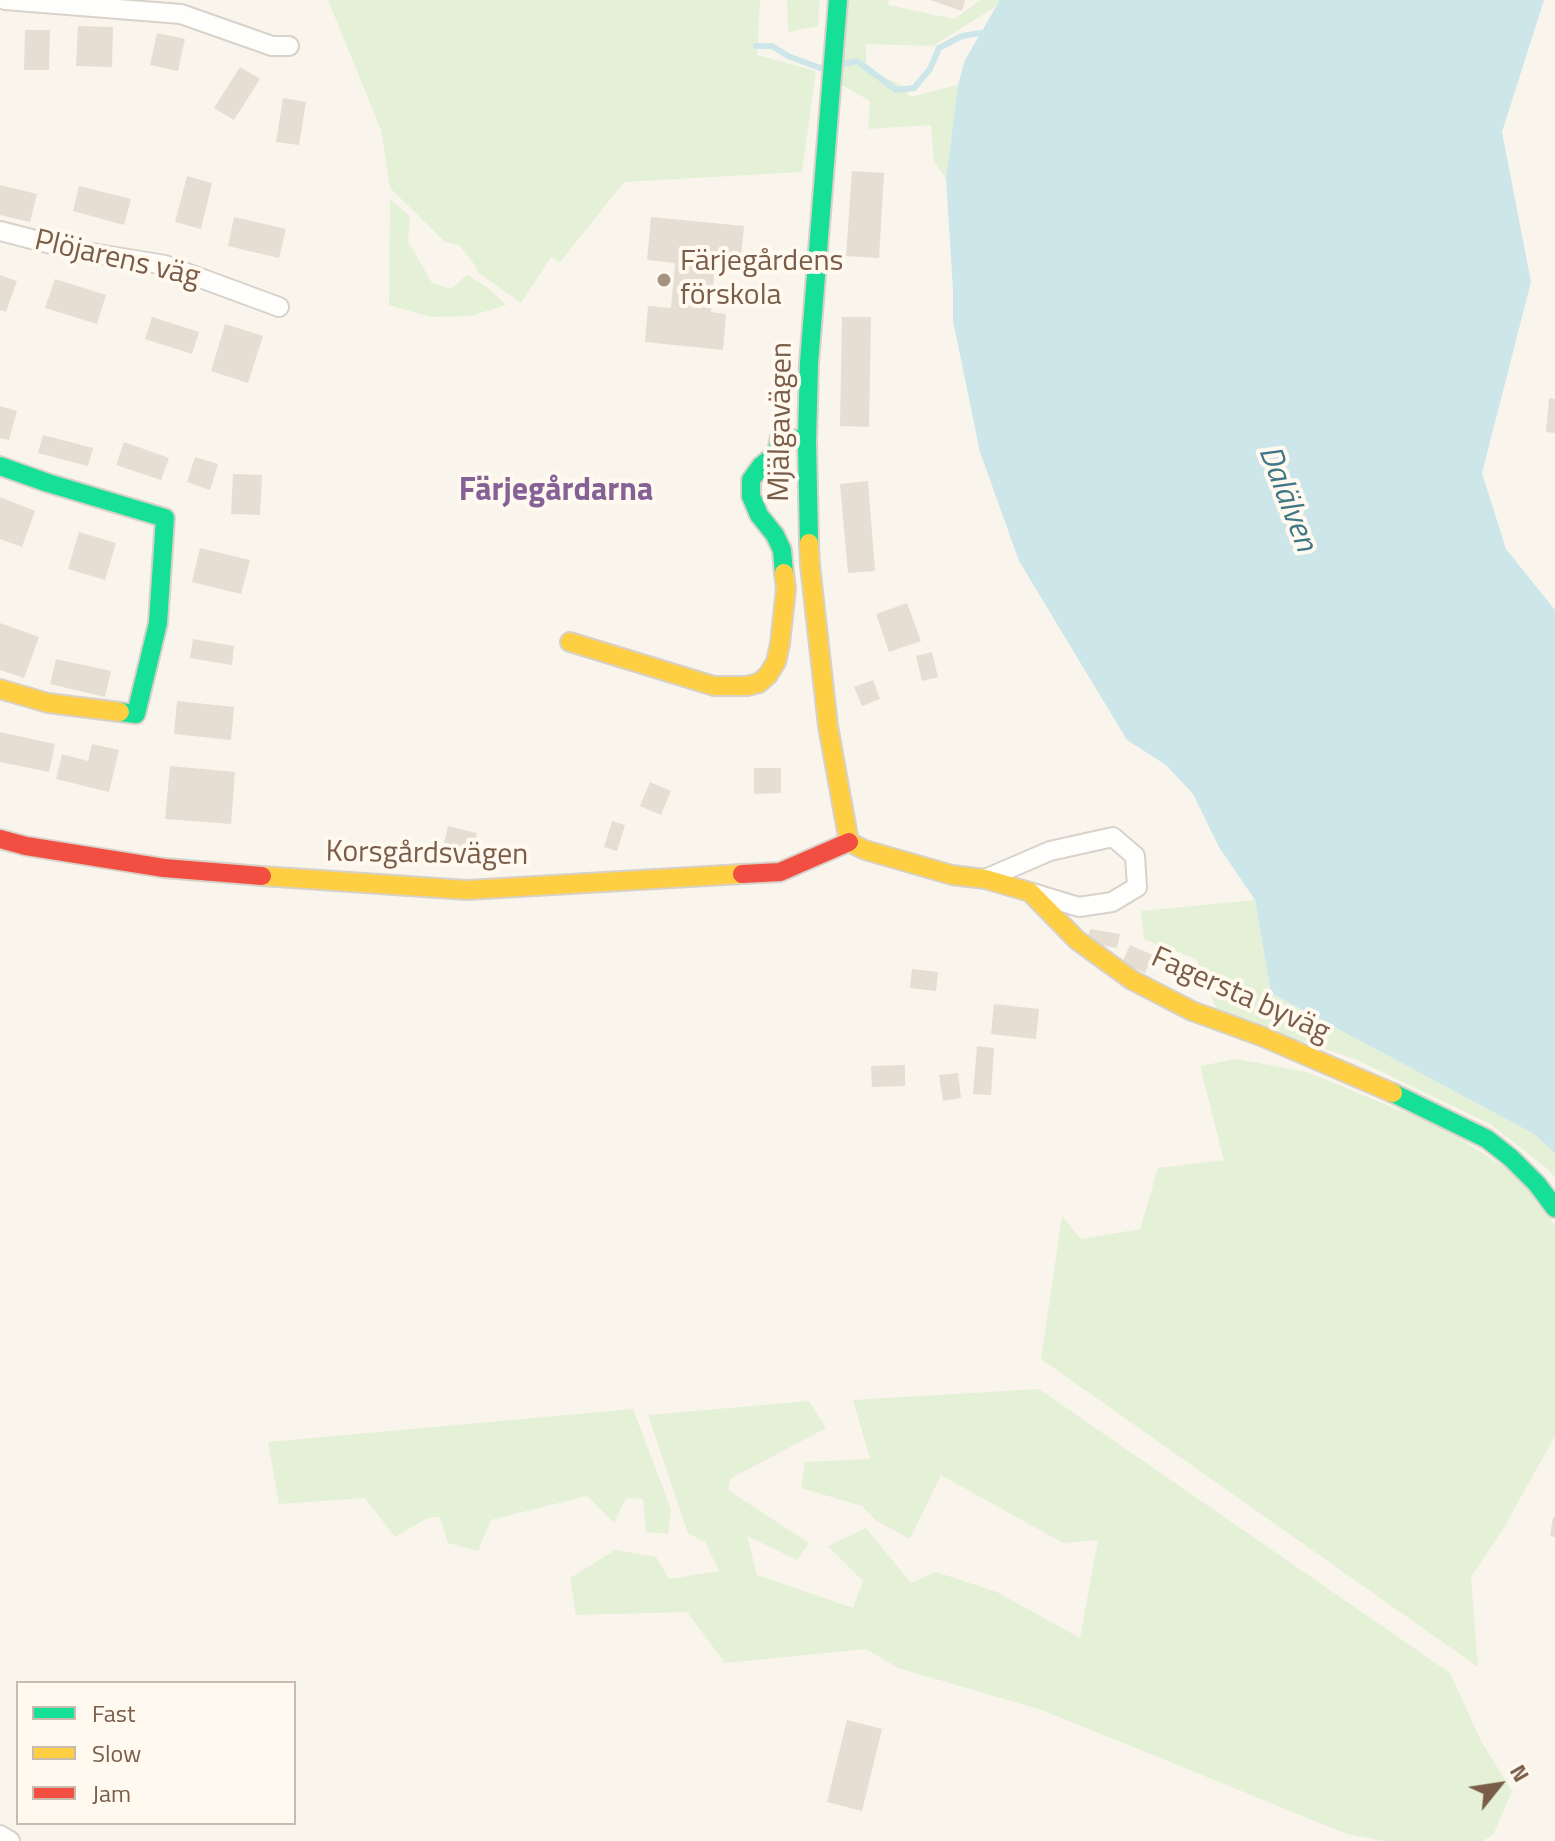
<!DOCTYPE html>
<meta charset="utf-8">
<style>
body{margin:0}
#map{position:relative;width:1555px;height:1841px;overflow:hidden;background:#f9f5ec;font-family:"Titillium Web",sans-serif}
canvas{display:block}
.legend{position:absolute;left:16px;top:1681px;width:280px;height:144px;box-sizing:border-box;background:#fff9ef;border:2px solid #c9bbad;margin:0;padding:10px 14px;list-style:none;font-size:24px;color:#795d49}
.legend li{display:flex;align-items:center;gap:16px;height:40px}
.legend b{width:40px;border:2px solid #c9bbad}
.north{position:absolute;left:1459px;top:1745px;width:80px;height:80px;-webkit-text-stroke:6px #fff9ef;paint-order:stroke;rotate:60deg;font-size:22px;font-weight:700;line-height:32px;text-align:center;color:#795d49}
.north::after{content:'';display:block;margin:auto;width:28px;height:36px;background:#795d49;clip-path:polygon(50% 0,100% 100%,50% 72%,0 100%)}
</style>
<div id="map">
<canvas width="1555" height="1841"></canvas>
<ul class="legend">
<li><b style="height:10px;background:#16e098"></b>Fast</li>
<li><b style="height:10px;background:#ffcf43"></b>Slow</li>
<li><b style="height:10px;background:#f24e42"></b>Jam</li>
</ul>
<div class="north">N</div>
</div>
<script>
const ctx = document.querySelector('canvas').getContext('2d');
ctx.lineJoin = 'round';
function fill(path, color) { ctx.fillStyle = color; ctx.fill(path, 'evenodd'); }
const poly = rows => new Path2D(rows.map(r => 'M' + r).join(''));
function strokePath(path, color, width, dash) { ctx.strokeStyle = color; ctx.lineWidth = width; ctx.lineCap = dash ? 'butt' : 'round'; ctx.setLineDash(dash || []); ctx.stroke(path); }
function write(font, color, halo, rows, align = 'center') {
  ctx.font = font + ' "Titillium Web",sans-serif'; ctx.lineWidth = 8; ctx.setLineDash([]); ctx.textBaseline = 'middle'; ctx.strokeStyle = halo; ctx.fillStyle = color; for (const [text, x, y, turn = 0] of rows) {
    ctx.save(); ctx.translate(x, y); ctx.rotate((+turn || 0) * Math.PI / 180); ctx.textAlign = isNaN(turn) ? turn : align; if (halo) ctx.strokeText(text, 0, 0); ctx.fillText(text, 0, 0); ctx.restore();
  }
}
fill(poly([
 [328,0,760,0,757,55,816,71,802,172,624,182,560,262,551,257,521,303,479,273,472,261,459,245,445,242,390,188,381,130],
 [787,0,820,0,818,26,788,32],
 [845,0,889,0,888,5,954,19,981,0,1000,0,998,5,933,46,866,44,866,70,902,85,910,97,958,85,946,179,934,162,931,125,868,129,870,101,840,84],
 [390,199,410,216,408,241,432,283,451,289,467,275,487,287,506,305,471,316,431,317,389,305],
 [1255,900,1271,993,1534,1134,1555,1153,1555,1178,1549,1170,1490,1124,1355,1059,1219,1014,1196,959,1144,939,1141,911],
 [1236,1059,1307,1072,1445,1129,1521,1178,1555,1225,1555,1436,1503,1529,1471,1577,1478,1667,1041,1359,1062,1216,1081,1239,1140,1229,1158,1168,1224,1160,1200,1066],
 [1039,1389,1450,1673,1481,1741,1512,1791,1494,1833,1484,1841,1385,1841,1347,1834,1042,1710,898,1668,866,1649,725,1663,687,1612,576,1615,570,1578,615,1550,656,1557,669,1579,719,1571,705,1542,688,1533,648,1415,809,1401,826,1428,730,1479,728,1490,809,1543,797,1560,747,1536,757,1575,853,1608,863,1581,828,1546,866,1528,911,1583,936,1572,997,1592,1080,1638,1098,1540,1063,1543,941,1475,910,1539,877,1521,862,1506,801,1488,805,1462,870,1459,853,1400],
 [633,1409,671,1509,668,1534,646,1532,643,1499,626,1498,614,1523,587,1496,491,1520,478,1551,448,1543,440,1517,427,1518,395,1537,365,1498,279,1504,268,1442]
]), '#e4f1d6');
fill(poly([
 [1000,0,1544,0,1502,132,1531,282,1482,473,1506,549,1555,610,1555,1153,1534,1134,1271,993,1255,900,1219,847,1193,794,1166,765,1127,740,1019,561,980,452,953,321,953,290,946,179,958,85,965,60]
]), '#cde6ea');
strokePath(poly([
 [756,46,772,46,788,56,820,68,828,66],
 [839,65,857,61,896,90,914,88,930,69,939,48,962,36,981,33,987,36]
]), '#cde6ea', 6);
fill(poly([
 [930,0,965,0,962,11],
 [78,26,113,27,112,67,76,66],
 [25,30,50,30,49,70,24,70],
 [157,33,185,39,178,71,150,65],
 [240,67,260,79,234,120,214,108],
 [283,98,306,102,299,145,276,142],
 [852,171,884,173,879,258,846,256],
 [187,176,212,183,201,229,175,222],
 [0,185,37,194,30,222,0,215],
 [79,186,131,199,124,225,73,211],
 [234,217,286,229,279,258,228,246],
 [651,217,744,226,740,266,715,263,711,312,726,314,723,350,645,342,648,306,671,308,675,263,647,260],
 [0,275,17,281,6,312,0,310],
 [55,279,106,295,97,324,45,308],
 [152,317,199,332,192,354,145,339],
 [842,317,871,317,869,427,840,426],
 [225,324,263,336,248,383,211,371],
 [1549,398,1555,399,1555,433,1546,432],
 [0,406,17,411,9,440,0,438],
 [43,435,93,448,88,466,38,453],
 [124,442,169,458,161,480,116,465],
 [195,457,218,464,210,490,187,482],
 [233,474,262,475,260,515,231,514],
 [868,481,875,571,848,573,840,484],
 [0,497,35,511,22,547,0,539],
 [79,532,116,543,105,580,68,569],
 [200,548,250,560,241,594,192,582],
 [907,603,921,641,889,652,876,614],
 [0,623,39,637,24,678,0,670],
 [193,639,234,646,232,665,190,658],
 [932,652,938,677,922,681,916,656],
 [56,659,111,671,105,697,50,684],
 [873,680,880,699,862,706,854,687],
 [177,701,234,707,231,740,174,734],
 [0,732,55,744,49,772,0,762],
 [92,744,119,750,109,792,56,779,62,754,88,761],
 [170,766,235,772,231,824,165,819],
 [754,768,781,768,781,793,754,794],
 [650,782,671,791,661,815,640,806],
 [612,821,625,825,617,851,604,847],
 [448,826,477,833,473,850,444,843],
 [1090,929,1120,934,1117,948,1087,943],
 [1130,945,1153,955,1145,973,1122,963],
 [912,969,938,972,936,991,910,988],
 [994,1004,1039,1009,1036,1039,991,1034],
 [977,1046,994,1048,991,1095,973,1094],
 [905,1065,905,1086,872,1087,871,1066],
 [958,1073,961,1098,943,1101,939,1075],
 [1553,1517,1555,1517,1555,1537,1550,1536],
 [847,1720,882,1729,862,1811,827,1802]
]), '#e6ddd3');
const street = poly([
 [5,0,181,14,272,46,289,46],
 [0,231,74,250,165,265,279,307],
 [985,879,1050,851,1113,837,1135,856,1137,887,1112,902,1079,907,1033,893],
 [0,1835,10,1841]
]);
const fast = poly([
 [0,466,48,483,165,518,158,623,136,714,120,712],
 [809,543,807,441,809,363,838,0],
 [784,573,782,550,775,535,759,515,751,496,751,480,761,466,777,453,780,437,807,441],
 [1393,1093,1487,1139,1511,1158,1537,1184,1555,1208]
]);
const slow = poly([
 [809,543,810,565,828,726,849,842],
 [570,642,714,686,747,686,759,683,768,675,776,662,780,644,786,589,784,573],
 [0,689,48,703,120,712],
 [849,842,865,850,952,875,985,879,1030,892,1077,940,1132,980,1192,1011,1261,1036,1393,1093],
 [262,876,467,890,742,874]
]);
const jam = poly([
 [0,839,26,846,164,868,262,876],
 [742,874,780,872,849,842]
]);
strokePath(street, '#d8d2ca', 22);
strokePath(fast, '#d8d1c8', 22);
strokePath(slow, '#d8d1c8', 22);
strokePath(jam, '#d8d1c8', 22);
strokePath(street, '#fefefc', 18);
strokePath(fast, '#16e098', 18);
strokePath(slow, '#ffcf43', 18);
strokePath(jam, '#f24e42', 18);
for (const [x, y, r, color] of [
 [664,280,8,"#a69282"]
]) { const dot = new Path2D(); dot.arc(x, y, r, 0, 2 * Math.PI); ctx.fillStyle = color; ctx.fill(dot); strokePath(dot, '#fff9ef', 3); }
write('30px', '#795d49', '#fff9ef', [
 ["Plöjarens väg",117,260,13],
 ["Mjälgavägen",782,422,-89],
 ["Korsgårdsvägen",427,855,1],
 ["Fagersta byväg",1240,996,24]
]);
write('30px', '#795d49', '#fff9ef', [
 ["Färjegårdens",680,263],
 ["förskola",680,297]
], 'left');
write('bold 32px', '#866196', '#fff9ef', [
 ["Färjegårdarna",556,492]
]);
write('italic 32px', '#3f7787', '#fff9ef', [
 ["Dalälven",1286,499,69]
]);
</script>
